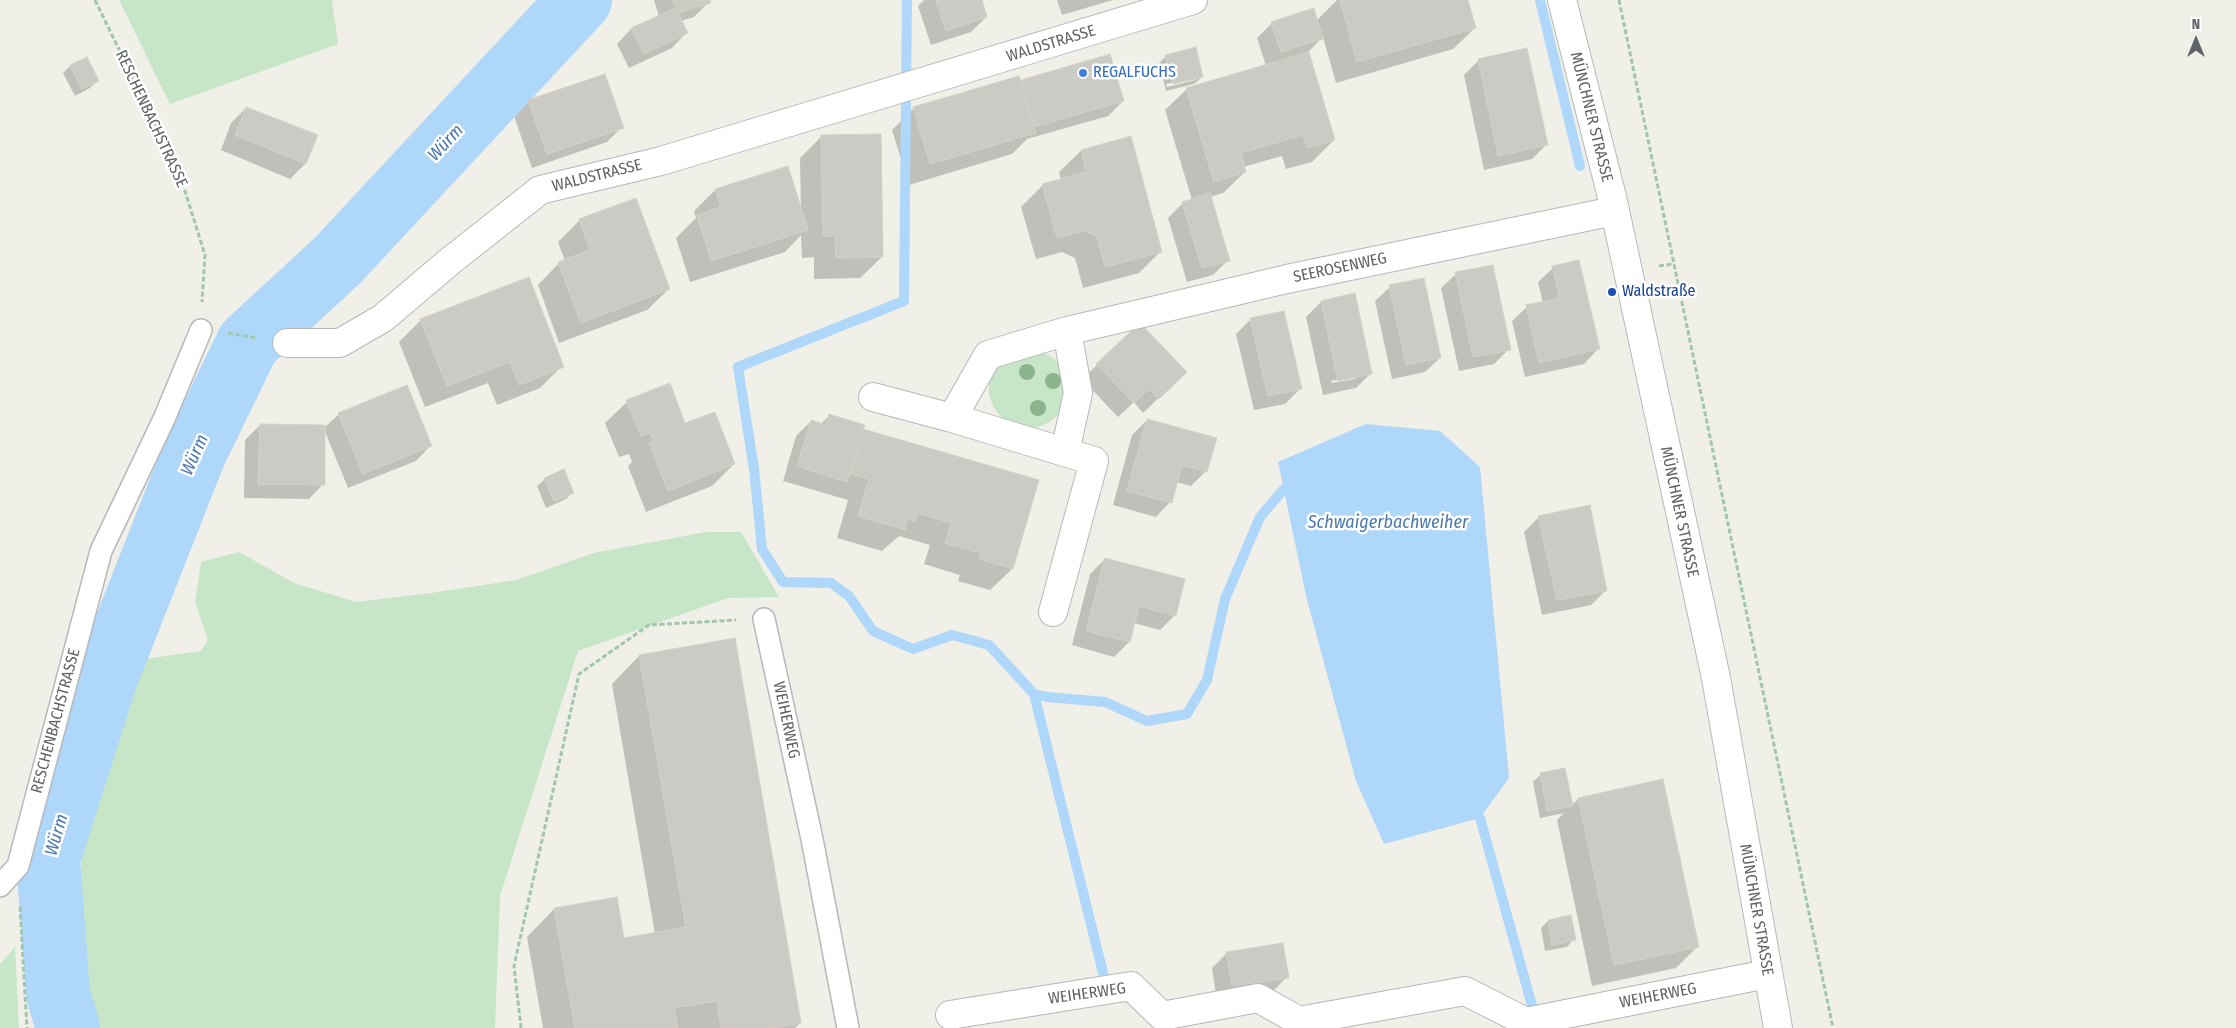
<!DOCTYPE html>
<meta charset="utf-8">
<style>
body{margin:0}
#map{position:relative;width:2236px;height:1028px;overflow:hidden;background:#f0efe8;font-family:"Fira Sans Condensed",sans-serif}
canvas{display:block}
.north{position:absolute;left:2171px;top:15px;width:50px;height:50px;-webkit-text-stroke:4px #fff;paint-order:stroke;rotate:0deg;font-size:14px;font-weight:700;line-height:20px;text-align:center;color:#5f6367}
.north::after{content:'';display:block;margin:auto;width:18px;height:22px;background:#5f6367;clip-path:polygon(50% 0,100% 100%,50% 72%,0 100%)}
</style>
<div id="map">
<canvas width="2236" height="1028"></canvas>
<div class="north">N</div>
</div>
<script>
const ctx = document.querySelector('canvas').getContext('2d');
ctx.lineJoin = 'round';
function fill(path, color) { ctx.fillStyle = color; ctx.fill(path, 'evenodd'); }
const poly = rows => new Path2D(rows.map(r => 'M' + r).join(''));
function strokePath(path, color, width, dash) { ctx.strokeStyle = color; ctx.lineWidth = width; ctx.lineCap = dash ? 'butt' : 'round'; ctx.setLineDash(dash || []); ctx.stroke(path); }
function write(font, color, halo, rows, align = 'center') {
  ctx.font = font + ' "Fira Sans Condensed",sans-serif'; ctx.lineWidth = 5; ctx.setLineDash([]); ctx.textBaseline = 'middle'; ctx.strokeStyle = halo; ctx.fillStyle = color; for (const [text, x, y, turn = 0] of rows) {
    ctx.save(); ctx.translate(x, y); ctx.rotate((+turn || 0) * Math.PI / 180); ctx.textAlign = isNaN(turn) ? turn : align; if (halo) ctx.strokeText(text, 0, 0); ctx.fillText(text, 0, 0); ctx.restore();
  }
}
fill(poly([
 [119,0,332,0,338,44,170,104],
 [1038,350,1050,356,1060,364,1068,389,1060,413,1050,422,1038,427,1025,428,1013,425,1002,418,994,408,989,395,989,382,994,370,1002,360],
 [706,532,741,532,779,597,728,598,578,651,500,896,495,1028,65,1028,74,963,85,809,122,688,144,659,201,651,208,640,195,602,201,562,239,552,294,583,356,602,431,593,516,580,594,553],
 [15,947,19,1028,0,1028,0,964]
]), '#c7e6c7');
fill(poly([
 [1366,424,1440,431,1480,467,1509,778,1480,818,1384,844,1356,781,1307,600,1278,462]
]), '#aed7fa');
fill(poly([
 [654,0,709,0,709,2,694,17,681,21,686,33,672,48,629,68,617,44,631,29,659,17],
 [924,0,980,0,986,17,971,32,931,45,918,6],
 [1057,0,1113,0,1062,15],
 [1337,0,1467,0,1475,28,1453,49,1336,83,1323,37,1308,52,1334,140,1312,162,1286,169,1282,156,1243,167,1245,172,1223,193,1210,197,1228,260,1213,275,1187,282,1168,218,1183,203,1192,200,1165,110,1187,89,1266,66,1257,38,1272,23,1316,21],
 [1110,56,1123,101,1108,116,1027,139,1012,154,909,185,892,130,914,108,1019,83],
 [1166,56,1202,77,1194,84,1166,91,1159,63],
 [1195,78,1195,80,1167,87,1166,84],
 [86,59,98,80,90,88,75,96,63,73,70,66],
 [1479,60,1546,145,1532,159,1484,170,1464,75],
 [529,101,622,127,607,142,532,168,514,116],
 [246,108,316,136,305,164,290,179,221,150,231,123],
 [822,136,882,257,860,278,814,279,814,257,802,258,801,235,785,252,690,282,676,238,696,218,694,211,715,190,801,210,800,158],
 [1130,138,1161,251,1139,273,1083,288,1075,258,1062,252,1036,259,1021,207,1043,185,1061,180,1059,172,1081,151],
 [580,220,669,289,647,310,559,343,538,285,559,263,565,261,558,242],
 [1553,268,1598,349,1584,364,1525,377,1512,321,1527,307,1543,303,1538,282],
 [1456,274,1509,349,1494,364,1459,371,1441,288],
 [1390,287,1440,358,1425,372,1392,379,1375,301],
 [1321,302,1371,373,1356,388,1323,395,1306,317],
 [1355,376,1355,379,1332,383,1331,381],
 [1251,319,1300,389,1285,404,1254,410,1236,334],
 [421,320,562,366,540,388,497,405,488,383,425,407,399,342],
 [1097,365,1171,386,1143,413,1134,402,1118,417,1082,379],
 [627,402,685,425,734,464,712,486,646,512,628,466,632,462,629,454,619,457,605,423],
 [339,414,430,446,416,461,348,488,324,429,323,484,309,499,244,498,245,440,260,425,324,428],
 [830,415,862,430,1012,569,990,590,958,581,960,575,924,564,930,545,899,536,882,551,837,538,848,500,783,481,796,436,811,421,821,424],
 [1147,420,1206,471,1191,486,1176,482,1170,502,1156,517,1113,505,1132,435],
 [545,479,573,492,566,499,546,508,537,486],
 [1539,517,1605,591,1591,605,1542,615,1524,532],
 [1105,559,1175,615,1160,630,1134,623,1129,642,1114,657,1072,645,1090,574],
 [734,639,800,1023,795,1028,543,1028,527,937,554,909,623,939,655,934,612,684,639,656],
 [1540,775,1571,806,1578,799,1698,946,1676,968,1592,986,1557,820,1564,813,1540,818,1533,782],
 [1548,921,1574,939,1567,947,1545,951,1541,928],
 [1227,953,1287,977,1272,992,1217,1001,1212,968]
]), '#0003');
strokePath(poly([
 [907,0,904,301,738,367,754,469,762,549,783,582,831,583,849,596,873,631,913,649,952,635,989,645,1034,694,1105,981],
 [1540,0,1580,166],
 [1034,694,1047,697,1105,702,1147,721,1187,714,1207,680,1225,599,1260,517,1283,490],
 [1480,818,1536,1020]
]), '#aed7fa', 10);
strokePath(poly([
 [68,1028,58,994,48,859,105,680,194,454,248,343,337,261,580,0]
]), '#aed7fa', 64);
const building = poly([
 [673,0,710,0,711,3,678,13,688,33,644,54,631,28,676,8,673,0],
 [936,0,982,0,987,17,946,31,936,0],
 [1340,0,1468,0,1476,28,1357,62,1340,0],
 [1314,8,1323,39,1281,52,1271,22,1314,8],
 [1196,47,1203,77,1173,84,1165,55,1196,47],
 [1527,48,1548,145,1498,156,1478,59,1527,48],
 [1309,52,1335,140,1307,148,1303,135,1241,153,1246,172,1214,182,1186,88,1309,52],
 [1110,54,1124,101,1034,127,1021,80,1110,54],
 [87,57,99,81,82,89,70,65,87,57],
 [605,74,624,128,547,154,528,100,605,74],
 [1019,76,1036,133,930,164,913,107,1019,76],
 [246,107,318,135,306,164,235,135,246,107],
 [881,134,883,257,836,258,835,236,823,236,821,135,881,134],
 [1131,136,1162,252,1105,267,1097,236,1084,231,1057,238,1042,184,1086,172,1081,150,1131,136],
 [788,166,808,230,711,261,697,215,721,207,715,189,788,166],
 [1210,193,1230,261,1202,268,1182,202,1210,193],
 [636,198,670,289,581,323,558,262,590,250,579,219,636,198],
 [1579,260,1600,349,1539,363,1526,305,1560,298,1552,266,1579,260],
 [1493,265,1511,350,1473,357,1455,272,1493,265],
 [529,277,564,367,519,385,510,362,447,386,420,319,529,277],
 [1424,278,1441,358,1406,365,1389,285,1424,278],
 [1355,293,1372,374,1338,381,1321,301,1355,293],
 [1284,311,1302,389,1268,396,1250,318,1284,311],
 [1140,323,1187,372,1159,399,1149,389,1134,403,1096,364,1140,323],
 [670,383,685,423,715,412,735,464,668,491,649,443,654,441,650,433,641,436,626,400,670,383],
 [407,385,432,446,363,474,338,413,407,385],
 [829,414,865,425,847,482,797,466,811,420,826,425,829,414],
 [1147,419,1217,438,1207,472,1182,465,1172,503,1127,491,1147,419],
 [260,424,325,425,325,485,258,484,260,424],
 [863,429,1039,480,1013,569,979,559,981,553,945,543,951,523,918,513,915,521,907,519,905,530,858,516,869,479,851,474,863,429],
 [564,469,574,493,554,501,544,478,564,469],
 [1590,505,1607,591,1557,600,1538,516,1590,505],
 [1105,558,1185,579,1176,616,1139,606,1130,642,1086,631,1105,558],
 [735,638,801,1023,773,1028,721,1028,717,1001,674,1008,678,1028,575,1028,554,908,617,897,624,938,686,927,639,655,735,638],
 [1565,768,1573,806,1547,811,1540,773,1565,768],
 [1663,779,1699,947,1614,965,1578,798,1663,779],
 [1571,915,1576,940,1552,945,1548,920,1571,915],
 [1283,943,1289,978,1232,986,1226,952,1283,943]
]);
fill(building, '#cccac4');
strokePath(building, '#d5d1c7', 1);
const service = poly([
 [764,619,812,839,848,1028],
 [0,886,18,866,101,551,164,419,201,330]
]);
const minor = poly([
 [1562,0,1612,197,1716,678,1778,1028],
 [287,343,340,343,383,318,449,262,540,190,661,161,1193,0],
 [873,397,952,418,1094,461,1053,612],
 [952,418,988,355,1067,331,1287,279,1614,211],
 [1065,452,1078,393,1067,331],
 [950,1015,1131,986,1162,1016,1258,998,1299,1021,1465,991,1526,1022,1767,974]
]);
strokePath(service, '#b5b8bb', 24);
strokePath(minor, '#b5b8bb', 30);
strokePath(poly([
 [95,0,180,175,205,255,202,302],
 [1619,0,1833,1028],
 [1659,266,1674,264],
 [228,333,257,338],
 [20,907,27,1028],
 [521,1028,514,966,579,674,649,625,736,620]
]), '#a0c7ac', 3, [5, 2.5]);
strokePath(service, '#fff', 21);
strokePath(minor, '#fff', 28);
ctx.fillStyle = '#8cb48c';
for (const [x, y] of [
 [1027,372],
 [1053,381],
 [1038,408]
]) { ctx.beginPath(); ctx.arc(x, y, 8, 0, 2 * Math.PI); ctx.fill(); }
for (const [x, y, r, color] of [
 [1083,73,5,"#3f7fe0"],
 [1612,292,5,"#1a4fb4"]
]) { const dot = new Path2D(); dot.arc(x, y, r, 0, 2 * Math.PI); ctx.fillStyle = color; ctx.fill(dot); strokePath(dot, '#fff', 2); }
write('16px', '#5f6367', '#fff', [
 ["WALDSTRASSE",1051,44,-17],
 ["MÜNCHNER STRASSE",1591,117,76],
 ["RESCHENBACHSTRASSE",151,119,65],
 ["WALDSTRASSE",597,176,-14],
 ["SEEROSENWEG",1340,268,-12],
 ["MÜNCHNER STRASSE",1679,512,78],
 ["WEIHERWEG",786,720,78],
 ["RESCHENBACHSTRASSE",56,721,-75],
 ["MÜNCHNER STRASSE",1756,910,80],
 ["WEIHERWEG",1087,994,-8],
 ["WEIHERWEG",1658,996,-11]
]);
write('16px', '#366cbe', '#fff', [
 ["REGALFUCHS",1093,73]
], 'left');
write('16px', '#164399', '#fff', [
 ["Waldstraße",1622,292]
], 'left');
write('italic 18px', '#4b78ad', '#fff', [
 ["Würm",446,143,-47],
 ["Würm",195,455,-66],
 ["Schwaigerbachweiher",1388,523],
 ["Würm",57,835,-74]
]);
</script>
